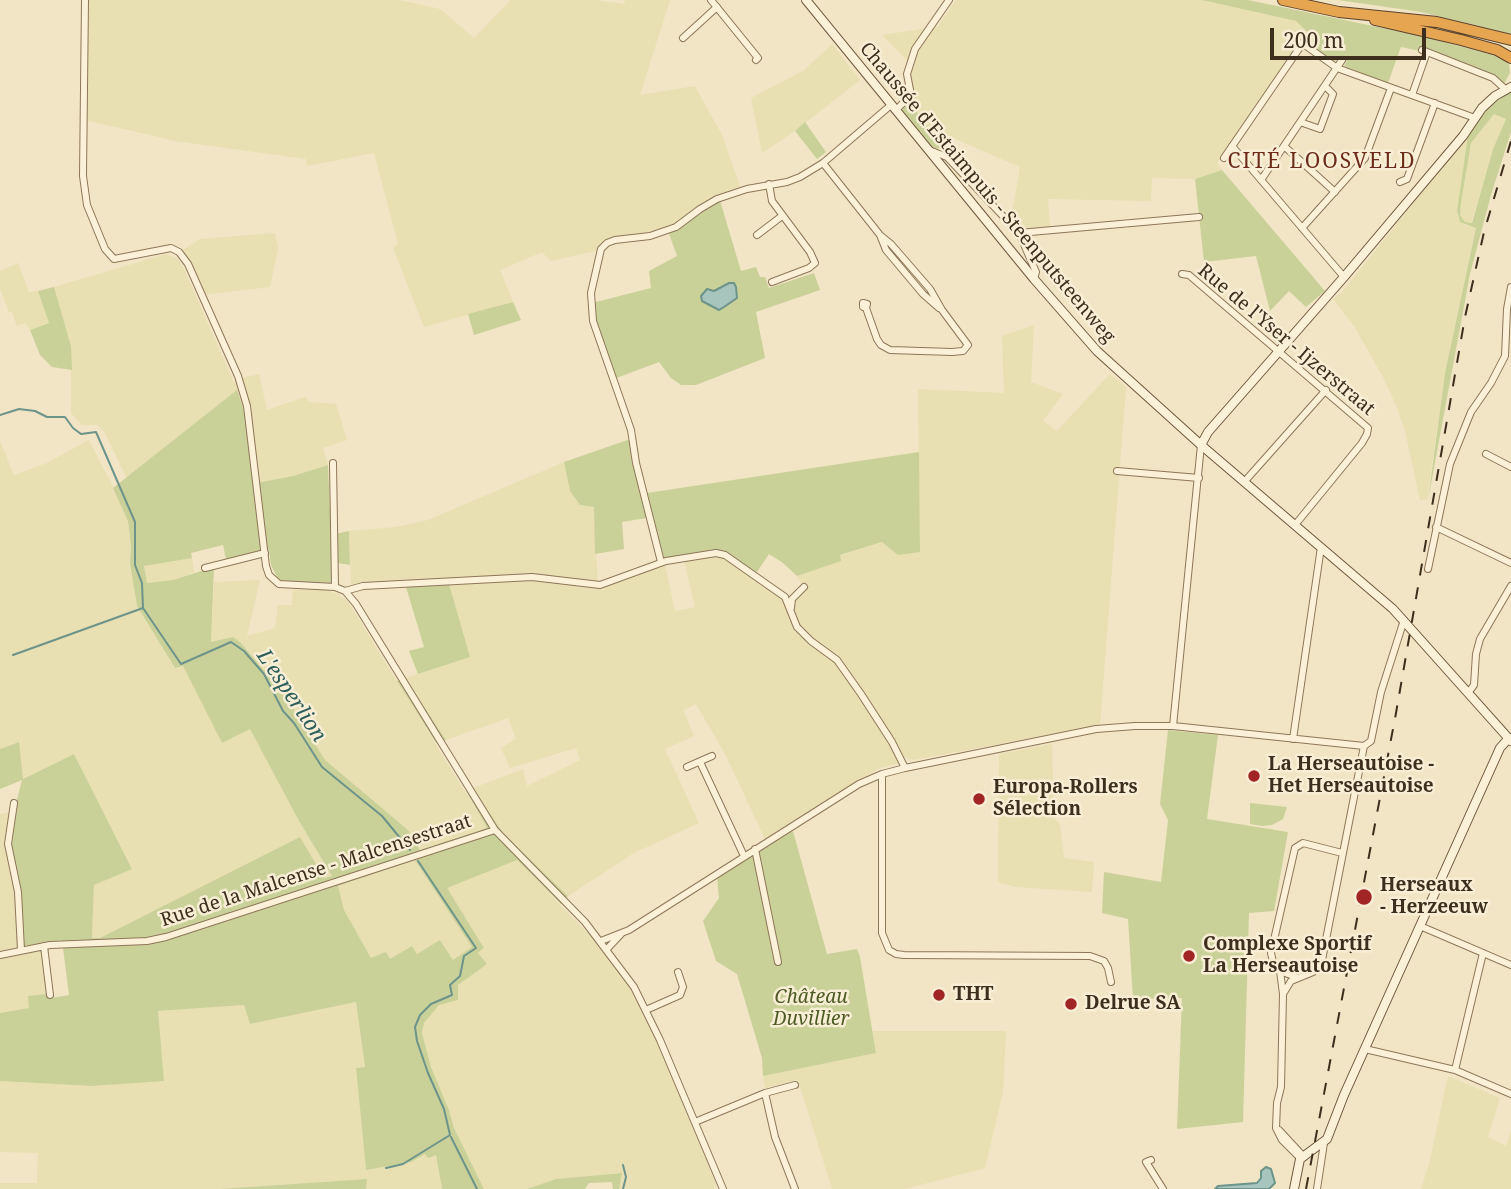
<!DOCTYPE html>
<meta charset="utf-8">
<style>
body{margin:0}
#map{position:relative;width:1511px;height:1189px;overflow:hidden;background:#f1e5c5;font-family:"Noto Serif",serif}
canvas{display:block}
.scale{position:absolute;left:1270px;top:28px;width:156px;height:32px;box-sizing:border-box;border:4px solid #3d2e1e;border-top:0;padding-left:9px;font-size:21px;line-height:24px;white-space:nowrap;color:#3d2e1e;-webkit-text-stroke:5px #f8eed5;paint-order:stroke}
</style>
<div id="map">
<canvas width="1511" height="1189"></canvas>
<div class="scale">200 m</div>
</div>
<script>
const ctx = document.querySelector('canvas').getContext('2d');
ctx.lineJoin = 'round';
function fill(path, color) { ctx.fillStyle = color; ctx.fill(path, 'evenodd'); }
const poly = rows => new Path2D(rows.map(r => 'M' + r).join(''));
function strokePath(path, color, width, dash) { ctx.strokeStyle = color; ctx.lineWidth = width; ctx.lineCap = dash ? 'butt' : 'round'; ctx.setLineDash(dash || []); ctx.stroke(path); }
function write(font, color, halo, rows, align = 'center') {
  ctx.font = font + ' "Noto Serif",serif'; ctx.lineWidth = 5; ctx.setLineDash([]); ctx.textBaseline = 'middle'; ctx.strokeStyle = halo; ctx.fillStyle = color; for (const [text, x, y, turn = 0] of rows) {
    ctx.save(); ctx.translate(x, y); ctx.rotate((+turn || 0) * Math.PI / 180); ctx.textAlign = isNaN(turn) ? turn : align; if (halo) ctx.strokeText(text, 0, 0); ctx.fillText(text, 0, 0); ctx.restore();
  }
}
fill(poly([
 [86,0,399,0,440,9,474,38,511,0,595,0,624,4,625,0,670,0,640,95,695,86,722,135,741,189,667,228,602,241,595,251,551,261,542,252,500,270,513,302,424,327,393,248,398,244,374,153,307,166,306,159,175,141,85,120],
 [956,0,1202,0,1296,21,1307,33,1217,163,1222,170,1195,179,1152,178,1151,201,1048,199,1050,227,1027,236,1007,217,1013,208,1020,167,928,127,923,122,914,105,910,76,913,56,931,27,938,26],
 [927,28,908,61,882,35],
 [832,44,860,80,795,131,762,153,751,98,803,71],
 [1494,113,1506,118,1493,149,1471,223,1465,222,1460,215,1461,203,1471,143],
 [1468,135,1457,211,1458,218,1465,225,1476,227,1445,373,1427,500,1420,500,1405,431,1396,405,1383,377,1354,326,1333,299,1342,292],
 [275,233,278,248,270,287,201,295,178,253,200,239],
 [166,254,178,259,184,269,234,383,242,378,259,374,267,410,305,397,309,402,336,404,347,440,323,448,328,465,293,476,256,483,194,426,127,479,104,431,98,425,82,425,71,413,71,346,54,287],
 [18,263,29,292,38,291,49,323,30,330,26,323,17,326,12,312,9,312,0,288,0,271],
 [1034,325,1031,382,1063,394,1043,421,1057,431,1110,374,1126,387,1100,725,913,760,904,757,899,760,900,763,880,768,765,839,725,754,696,704,683,710,694,736,665,749,699,823,634,853,568,896,503,833,473,788,523,769,527,786,580,760,576,748,510,768,501,748,516,739,508,718,446,740,405,678,470,657,403,581,351,584,349,531,396,527,428,520,564,462,570,491,580,505,594,507,598,588,665,565,675,611,695,607,684,561,717,556,729,561,778,595,786,605,802,584,797,576,840,561,839,556,883,542,920,552,918,389,1004,393,1002,336],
 [89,440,122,504,128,521,131,546,130,563,137,606,175,668,183,666,222,743,250,728,299,821,332,876,324,879,300,838,100,938,92,938,94,885,132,868,74,754,22,779,15,743,0,749,0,441,14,475,47,463],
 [192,558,194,572,173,580,147,583,144,566],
 [260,580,247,636,275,628,278,605,292,605,293,590,325,590,338,594,349,603,487,828,420,850,408,830,325,760,284,694,241,643,211,642,214,582],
 [1052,744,1054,818,1060,824,1064,858,1094,862,1092,892,1016,887,998,882,999,754],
 [14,811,14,868,10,869,15,898,18,947,41,942,47,994,29,1008,0,1013,0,814],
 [415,859,473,947,452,961,440,940,417,954,390,959,371,958,344,910,338,886],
 [517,860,599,945,630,988,647,1018,716,1184,715,1189,619,1189,621,1173,556,1179,527,1189,484,1189,454,1128,449,1110,431,1067,422,1033,424,1023,439,1005,458,1000,458,986,478,953,484,948,446,888],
 [356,1002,365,1067,356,1068,366,1170,426,1154,436,1155,442,1189,366,1189,366,1179,219,1189,0,1189,0,1183,37,1183,38,1153,0,1152,0,1081,92,1086,164,1080,157,1011,244,1005,250,1024],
 [873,1031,1006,1031,1003,1092,985,1168,905,1189,832,1189,798,1080,765,1088,763,1076,875,1053],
 [1448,1076,1500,1098,1488,1137,1506,1146,1511,1130,1511,1189,1421,1189,1430,1160]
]), '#e8dfb2');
fill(poly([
 [1202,0,1248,0,1421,36,1504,58,1509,65,1510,73,1504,84,1496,76,1423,47,1420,51,1401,47,1388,83,1344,66,1347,60,1341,56,1334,62,1308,43,1311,36,1296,21],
 [1338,0,1511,0,1511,34,1421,12],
 [1511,91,1511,132,1491,195,1470,274,1428,500,1445,373,1476,228,1460,222,1457,211,1468,135,1477,121,1492,105],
 [1494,114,1506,119,1493,149,1472,223,1465,222,1460,215,1461,203,1471,143],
 [914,96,917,112,928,127,926,132,942,149,930,147,902,110],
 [805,122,826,152,817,159,795,131],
 [1222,170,1325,291,1306,307,1289,291,1270,311,1256,256,1204,262,1195,179],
 [719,197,741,271,756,267,760,277,765,277,769,288,814,273,820,290,756,312,765,358,696,385,681,385,671,378,659,362,611,380,593,329,588,304,651,288,649,271,677,256,667,228],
 [54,287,71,346,72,370,52,367,40,355,30,330,49,323,38,291],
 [513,302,521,320,474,335,468,314],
 [237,390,246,417,256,483,293,476,328,465,331,535,349,531,350,565,332,562,333,584,288,583,278,579,271,565,269,550,226,559,223,545,191,553,192,558,144,566,147,583,173,580,214,567,211,642,233,637,241,643,284,694,325,760,408,830,420,850,487,828,466,791,473,788,503,833,568,896,561,904,517,860,447,888,484,948,478,953,487,964,458,985,458,1000,439,1005,424,1023,422,1033,431,1067,449,1110,454,1128,484,1189,442,1189,436,1155,428,1158,425,1154,411,1162,366,1170,356,1068,365,1067,356,1002,250,1024,244,1005,158,1011,164,1081,92,1086,0,1081,0,1013,29,1008,28,996,47,994,51,998,69,995,62,940,17,947,15,898,10,869,14,868,9,843,14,811,22,780,0,789,0,749,19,742,23,779,74,754,132,869,94,885,92,938,100,938,300,837,324,878,332,876,299,821,250,729,222,743,183,666,175,668,137,606,130,563,131,546,128,521,113,488],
 [415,860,472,947,453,960,440,940,417,954,412,946,390,959,386,952,371,958,344,910,338,886],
 [636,437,640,464,647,493,919,452,920,552,898,555,882,542,840,555,841,561,797,576,783,563,769,554,753,578,729,561,717,556,684,561,664,558,653,517,622,522,624,549,595,554,594,507,580,505,570,491,564,462],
 [449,584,470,657,418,674,409,651,424,647,406,587],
 [405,678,446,740,436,743,397,681],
 [1168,730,1218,735,1207,819,1288,832,1274,911,1249,913,1243,1122,1177,1129,1182,998,1133,999,1128,919,1102,913,1104,872,1161,882,1168,820,1160,804],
 [1250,803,1287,807,1283,819,1272,825,1262,826,1250,824],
 [793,831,827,954,857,949,860,957,876,1053,763,1076,762,1058,737,974,716,961,703,921,719,898,717,876],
 [622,1173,619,1189,613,1189,612,1182,589,1183,585,1189,527,1189,556,1179],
 [367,1179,366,1189,219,1189]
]), '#cad198');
const water = poly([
 [729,283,734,283,736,287,737,298,724,307,719,310,702,301,701,296,707,289,714,291,729,283],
 [1266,1167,1271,1169,1275,1183,1269,1189,1215,1189,1218,1186,1257,1183,1261,1178,1261,1171,1266,1167]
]);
fill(water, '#a7c5bc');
strokePath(water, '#6d948a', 2);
strokePath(poly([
 [0,415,19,409,35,411,47,417,65,417,73,428,81,434,96,432,135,522,135,565,142,583,143,608,181,664,231,642,244,651,264,674,283,711,294,723,322,767,382,816,410,850],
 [13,655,143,608],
 [451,1137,477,1189],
 [623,1165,626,1177,623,1189],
 [386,1168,403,1164,450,1135,444,1109,428,1073,417,1041,415,1027,420,1015,431,1004,452,995,450,985,460,976,464,956,476,948,418,861]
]), '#6d948a', 2);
const street = poly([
 [85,0,83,176,87,205,105,249,114,259,171,248,179,252,188,264,238,376,247,406,266,566,269,575,279,584,335,587,345,591,356,604,495,830,585,922,634,987,660,1040,723,1189],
 [711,0,758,58,756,60],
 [683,38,717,7],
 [1302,43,1337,68,1475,118],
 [1422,50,1493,78,1505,89],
 [1412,95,1427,52],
 [896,110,911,95,907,74,915,49,949,0],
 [1300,122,1320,129,1333,94,1325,86],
 [1232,146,1344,277],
 [1284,146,1335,192],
 [929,150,947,157,1019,233,1036,272,1034,279],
 [1224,158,1307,37],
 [823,163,880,235,886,250,923,294,939,308],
 [1261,180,1342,60],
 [1400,182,1407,179,1435,103],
 [769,184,772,201,810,252,815,263,809,268,772,282],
 [1302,228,1365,158,1391,88],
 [1019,233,1199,217],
 [757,235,782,216],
 [1182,274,1189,275,1368,428,1367,434,1362,443,1295,525],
 [866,308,863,307,863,303,867,304,866,308,877,339,881,345,890,350,952,352,963,351,968,345,942,310,930,289,891,244,880,235],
 [1486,454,1511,467],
 [333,463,335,587],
 [1117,471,1199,478],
 [1245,481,1326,390],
 [1436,527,1511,563],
 [661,562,636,463,631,430,593,321,591,293,601,249,607,243,615,240,650,236,676,227,700,209,717,199,747,189,787,182,800,177,823,163,891,105],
 [205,568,265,553],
 [1428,569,1450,464,1471,412,1491,383,1505,356,1507,309,1511,287],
 [345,591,363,586,532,577,600,585,666,561,716,553,725,555,785,597,797,627,811,641,837,660,861,694,892,742,905,768],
 [791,608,792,599,804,587],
 [1468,693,1474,685,1476,654,1480,639,1511,586],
 [1173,726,1201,445],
 [1293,739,1321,547],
 [700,762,744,856],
 [687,767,712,756],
 [882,774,882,933,889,950,896,954,904,955,1090,956,1104,961,1108,968,1111,982],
 [14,803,8,844,18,892,21,950],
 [755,849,778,962],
 [1420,926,1511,965],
 [601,941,629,930,859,784,882,774,905,768,1096,729,1135,726,1173,726,1364,746],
 [44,946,50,995],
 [607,949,622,933],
 [0,955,50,945,147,941,166,937,495,830],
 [1280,971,1283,994,1281,1087,1277,1103,1276,1128,1282,1140,1301,1159],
 [1296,977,1280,971,1273,962,1271,953,1295,848,1303,843,1342,853],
 [1283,994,1291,981,1313,972,1322,960,1364,746,1371,741,1381,692,1404,620],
 [646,1010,680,995,683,987,678,972],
 [1365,1049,1455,1070,1511,1094],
 [1455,1070,1483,953],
 [765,1093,775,1137,795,1189],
 [695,1122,765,1093,795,1085],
 [1279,1130,1304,1157],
 [1151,1160,1146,1162,1163,1189],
 [1317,1189,1324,1143]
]);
const secondary = poly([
 [806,0,1034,279,1097,351,1201,445,1393,609,1511,741],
 [1201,445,1208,432,1344,277,1463,136,1482,108,1495,96,1511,87],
 [1294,1189,1300,1159,1327,1139,1344,1095,1500,748,1509,738]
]);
const highway = poly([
 [1283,0,1339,12,1437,22,1511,40],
 [1375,20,1461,40,1497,50,1511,58]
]);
strokePath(street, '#8e7659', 8);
strokePath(secondary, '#70573d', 10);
strokePath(highway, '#5c442e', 12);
strokePath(street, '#fbf1d9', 6);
strokePath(secondary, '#fbf1d9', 8);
strokePath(highway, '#e5a551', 10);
strokePath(poly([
 [1306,1189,1396,713,1465,317,1484,232,1511,141]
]), '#3d2e1e', 2, [12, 12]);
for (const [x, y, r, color] of [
 [1254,776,7,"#a12525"],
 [979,799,7,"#a12525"],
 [1364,897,9,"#a12525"],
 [1189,956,7,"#a12525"],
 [939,995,7,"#a12525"],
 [1071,1004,7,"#a12525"]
]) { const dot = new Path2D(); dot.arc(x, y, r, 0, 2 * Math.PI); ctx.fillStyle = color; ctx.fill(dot); strokePath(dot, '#f8eed5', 2.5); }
write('19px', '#3d2e1e', '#f8eed5', [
 ["Chaussée d'Estaimpuis - Steenputsteenweg",987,193,50],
 ["Rue de l'Yser - Ijzerstraat",1286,340,40],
 ["Rue de la Malcense - Malcensestraat",316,871,-18]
]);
write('bold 19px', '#3d2e1e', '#f8eed5', [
 ["La Herseautoise -",1268,765],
 ["Het Herseautoise",1268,787],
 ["Europa-Rollers",993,788],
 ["Sélection",993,810],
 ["Herseaux",1380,886],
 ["- Herzeeuw",1380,908],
 ["Complexe Sportif",1203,945],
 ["La Herseautoise",1203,967],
 ["THT",953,995],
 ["Delrue SA",1085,1004]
], 'left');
write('italic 19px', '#4d5b23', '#f8eed5', [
 ["Château",811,998],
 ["Duvillier",811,1020]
]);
ctx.letterSpacing = '2px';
write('21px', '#6d2c1b', '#f8eed5', [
 ["CITÉ LOOSVELD",1322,162]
]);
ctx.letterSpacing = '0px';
write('italic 21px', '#2d5e5b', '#f8eed5', [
 ["L'esperlion",291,696,56]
]);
</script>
